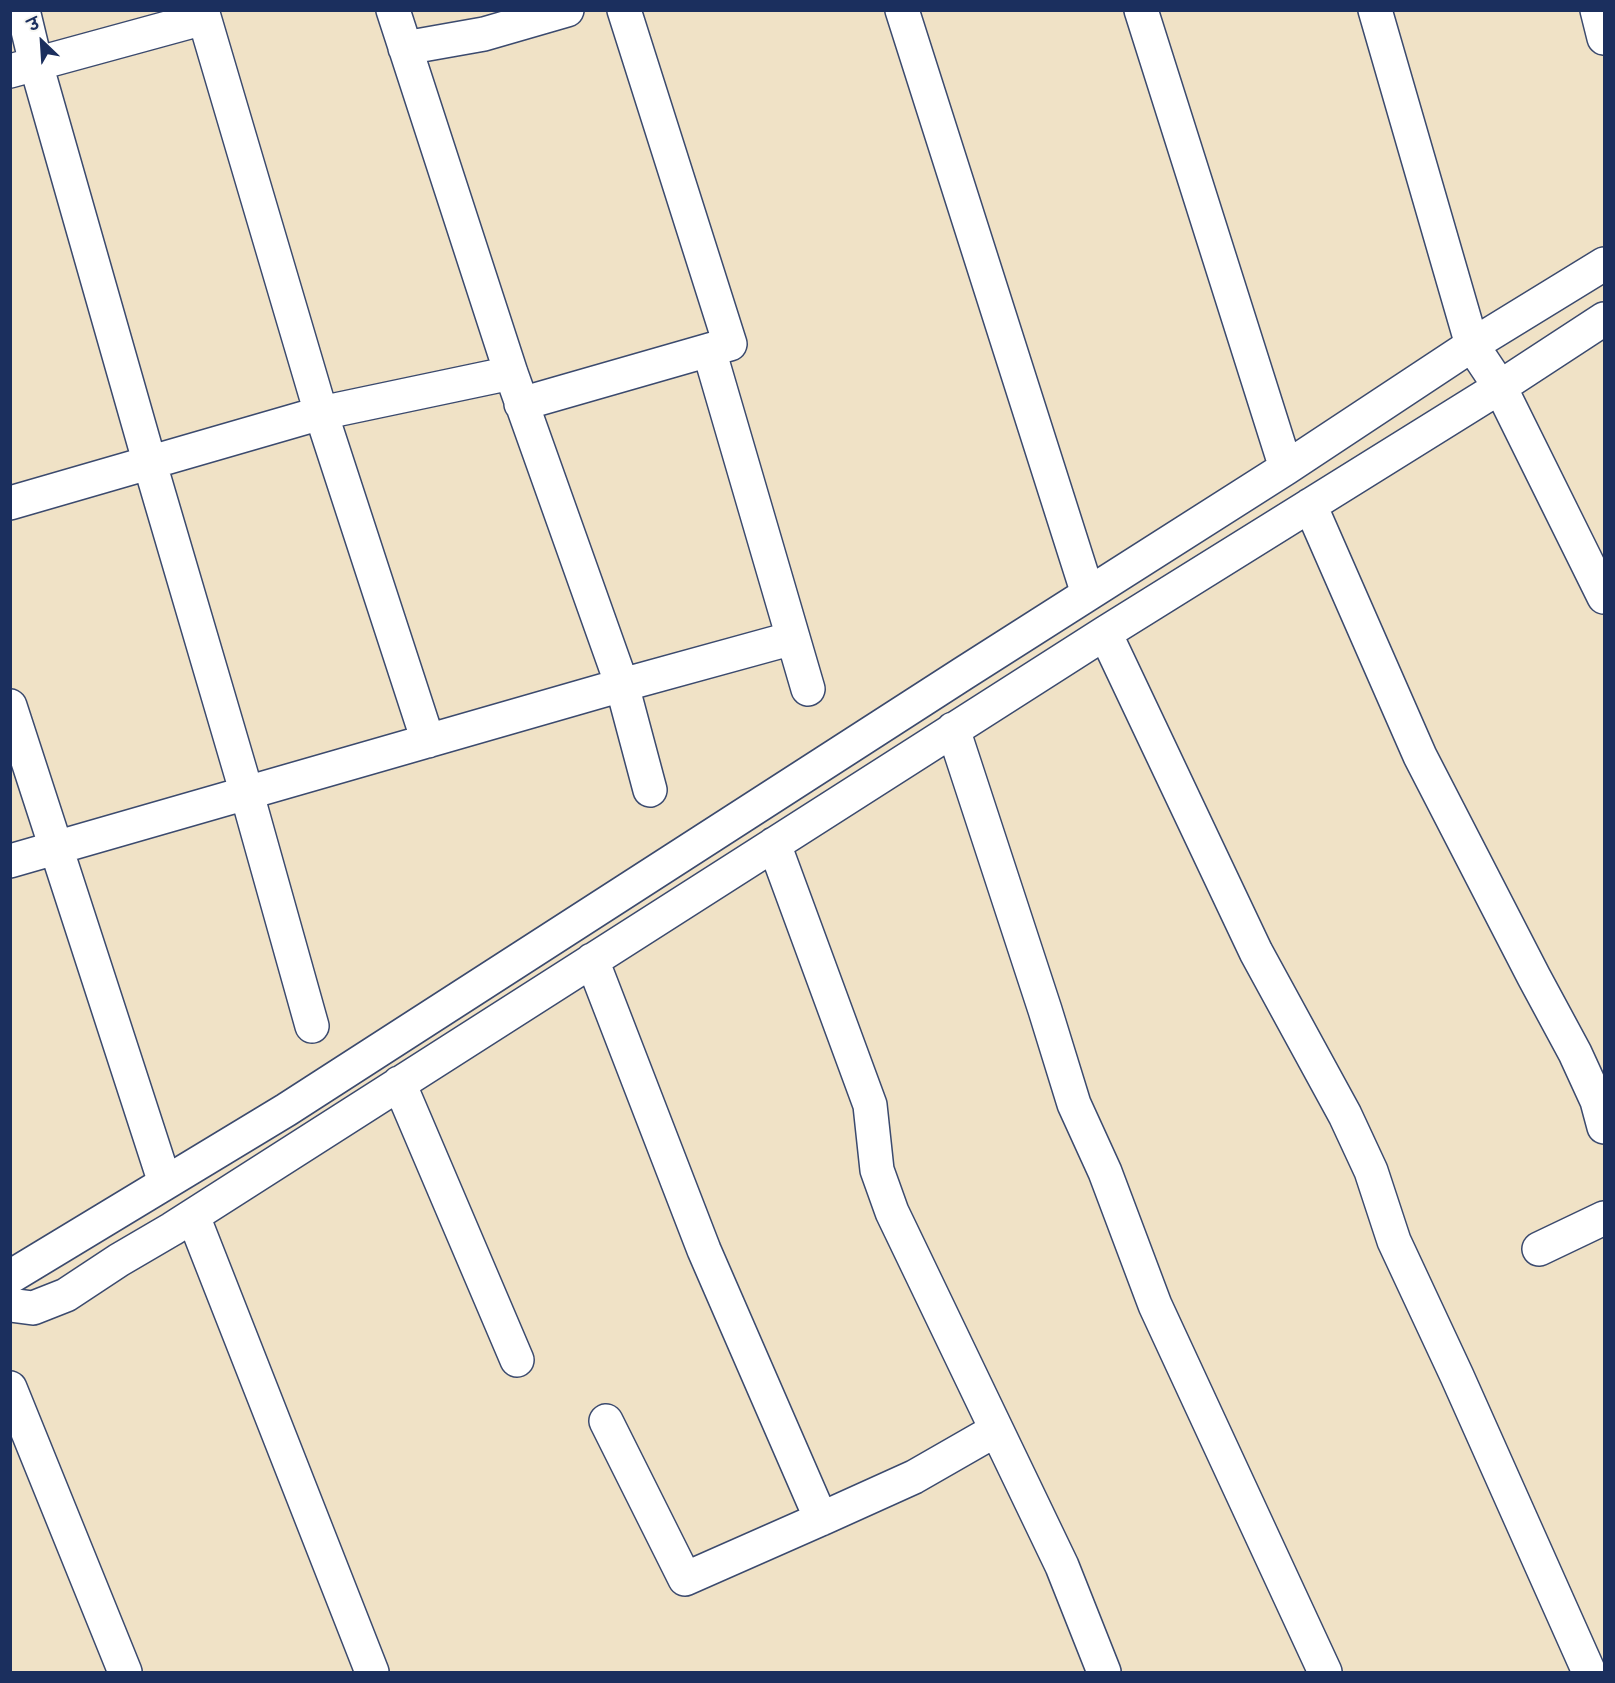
<!DOCTYPE html>
<meta charset="utf-8">
<style>
body{margin:0}
#map{position:relative;width:1615px;height:1683px;overflow:hidden;background:#f0e2c6;font-family:"Indie Flower","Playpen Sans Deva",sans-serif}
canvas{display:block}
.frame{position:absolute;inset:0;border:12px solid #1b2f5e;pointer-events:none}
.north{position:absolute;left:12px;top:12px;width:60px;height:60px;-webkit-text-stroke:4px #f6f6f2;paint-order:stroke;rotate:335deg;font-size:16px;font-weight:700;line-height:24px;text-align:center;color:#1b2f5e}
.north::after{content:'';display:block;margin:auto;width:21px;height:27px;background:#1b2f5e;clip-path:polygon(50% 0,100% 100%,50% 72%,0 100%)}
</style>
<div id="map">
<canvas width="1615" height="1683"></canvas>
<div class="frame"></div>
<div class="north">उ</div>
</div>
<script>
const ctx = document.querySelector('canvas').getContext('2d');
ctx.lineJoin = 'round';
const poly = rows => new Path2D(rows.map(r => 'M' + r).join(''));
function strokePath(path, color, width, dash) { ctx.strokeStyle = color; ctx.lineWidth = width; ctx.lineCap = dash ? 'butt' : 'round'; ctx.setLineDash(dash || []); ctx.stroke(path); }
const minor = poly([
 [23,10,36,64,150,464,247,794,312,1026],
 [202,10,321,413,428,741],
 [393,10,511,373,622,685,650,790],
 [902,10,1088,594],
 [1141,10,1286,468],
 [1375,10,1472,345,1500,387,1604,597],
 [1597,10,1604,38],
 [405,48,484,34,567,10],
 [10,71,204,18],
 [709,350,808,689],
 [521,404,730,344,624,10],
 [10,503,321,413,511,373],
 [1310,505,1420,756,1534,977,1575,1053,1597,1101,1604,1127],
 [1105,633,1256,952,1345,1115,1371,1171,1394,1241,1457,1376,1589,1672],
 [10,706,165,1183],
 [953,729,1045,1010,1074,1104,1105,1172,1155,1305,1325,1672],
 [774,844,870,1105,877,1170,892,1212,1062,1566,1104,1672],
 [10,861,622,685,793,638],
 [592,960,704,1250,821,1519,914,1477,996,1430],
 [399,1083,517,1360],
 [193,1216,372,1672],
 [1539,1249,1604,1218],
 [10,1277,286,1110,964,673,1286,468,1472,345,1604,264],
 [10,1305,33,1308,66,1295,119,1260,172,1229,1105,633,1500,387,1604,319],
 [10,1388,125,1672],
 [606,1421,685,1579,821,1519]
]);
strokePath(minor, '#3b4a6e', 36);
strokePath(minor, '#fff', 33);
</script>
